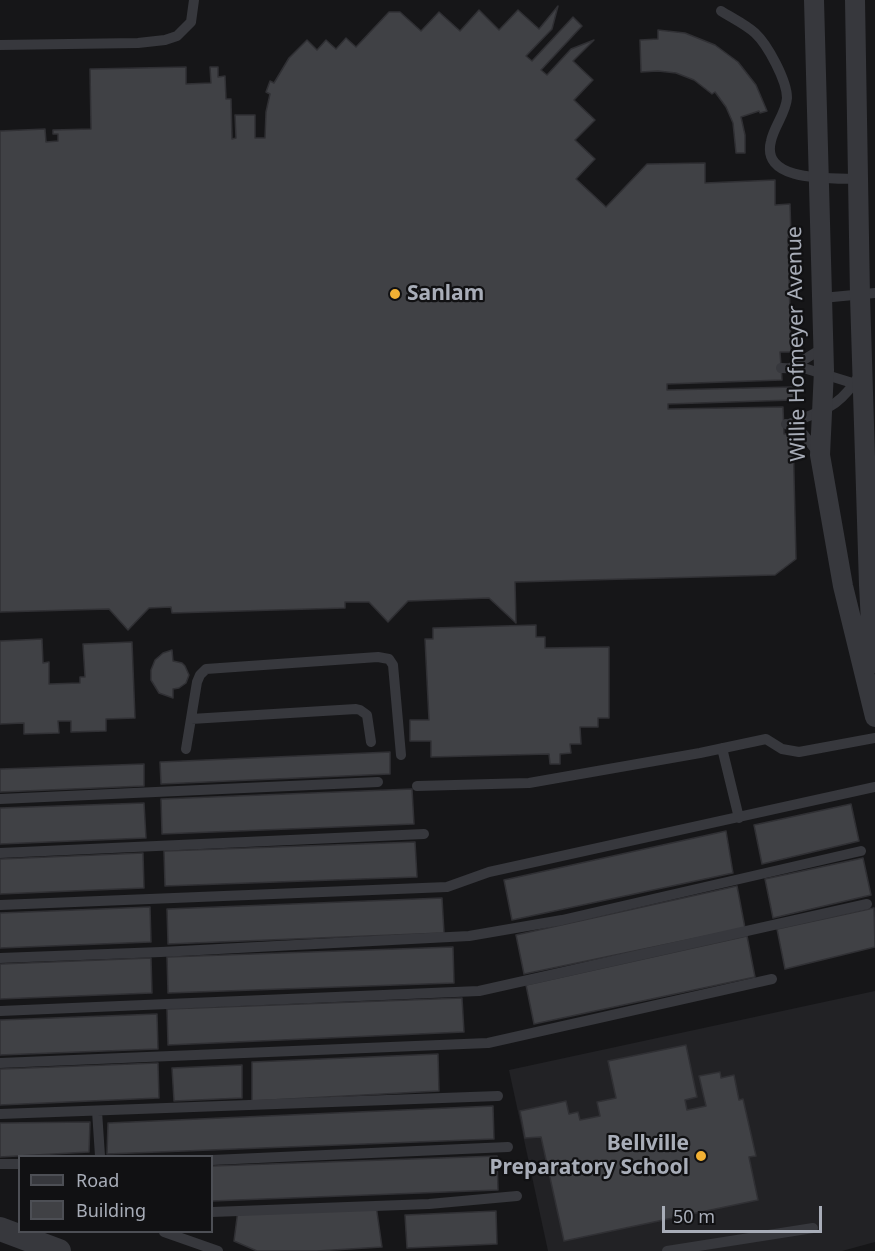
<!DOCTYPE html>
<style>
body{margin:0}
#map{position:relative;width:875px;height:1251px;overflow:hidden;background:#161618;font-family:"Noto Sans",sans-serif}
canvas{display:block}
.legend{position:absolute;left:18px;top:1155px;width:195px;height:78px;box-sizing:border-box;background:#111113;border:2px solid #4d4f55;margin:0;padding:8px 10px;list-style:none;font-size:18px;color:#a8adb8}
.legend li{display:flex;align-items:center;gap:12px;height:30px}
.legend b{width:30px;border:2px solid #4d4f55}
.scale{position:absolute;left:662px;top:1206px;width:160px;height:27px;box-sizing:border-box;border:3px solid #a8adb8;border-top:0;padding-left:8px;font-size:18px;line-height:21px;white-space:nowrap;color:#a8adb8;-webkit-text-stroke:4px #111113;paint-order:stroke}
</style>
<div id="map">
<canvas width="875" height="1251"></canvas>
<ul class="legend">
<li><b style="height:8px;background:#37383d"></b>Road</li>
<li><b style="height:16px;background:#404145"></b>Building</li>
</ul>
<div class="scale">50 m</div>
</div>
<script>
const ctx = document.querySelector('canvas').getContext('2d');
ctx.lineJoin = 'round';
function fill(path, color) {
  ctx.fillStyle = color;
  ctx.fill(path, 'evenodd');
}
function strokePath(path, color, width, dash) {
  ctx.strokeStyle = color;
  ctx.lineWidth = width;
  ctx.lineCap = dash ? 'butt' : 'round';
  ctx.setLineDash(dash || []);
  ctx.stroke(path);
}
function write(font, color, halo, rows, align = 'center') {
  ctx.font = font + ' "Noto Sans",sans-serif';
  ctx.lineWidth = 4.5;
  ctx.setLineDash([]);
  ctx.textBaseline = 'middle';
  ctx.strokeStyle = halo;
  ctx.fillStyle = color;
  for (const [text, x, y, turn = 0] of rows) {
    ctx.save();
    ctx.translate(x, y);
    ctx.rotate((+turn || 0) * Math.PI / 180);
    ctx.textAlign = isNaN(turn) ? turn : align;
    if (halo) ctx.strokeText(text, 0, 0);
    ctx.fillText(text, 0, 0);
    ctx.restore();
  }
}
fill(new Path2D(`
 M 875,991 L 875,1242 L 842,1251 L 548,1251 L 509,1070 Z`), '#222225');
const building = new Path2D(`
 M 558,6 L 552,29 L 526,56 L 532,61 L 573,17 L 582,26 L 541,70 L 547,75 L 571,49 L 594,40 L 573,61 L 593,80 L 574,100 L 595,120 L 575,140 L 595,159 L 576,179 L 606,207 L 647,164 L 705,163 L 705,183 L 775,180 L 775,205 L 790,204 L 791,237 L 788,237 L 791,352 L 780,352 L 782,380 L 667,384 L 667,390 L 793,387 L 793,400 L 668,404 L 668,409 L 783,407 L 784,434 L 793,434 L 796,559 L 775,575 L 515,582 L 516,623 L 489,598 L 408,601 L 388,622 L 369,602 L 345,602 L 345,608 L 172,613 L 171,607 L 149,608 L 128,630 L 109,609 L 0,612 L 0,131 L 45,129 L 46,142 L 58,141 L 58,134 L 53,134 L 53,130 L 91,129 L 90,69 L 186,67 L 186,84 L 211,83 L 210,67 L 218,67 L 218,77 L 225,76 L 226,99 L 231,99 L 232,139 L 236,138 L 235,115 L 255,115 L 255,138 L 265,138 L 266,112 L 270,94 L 266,92 L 270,81 L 274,83 L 289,58 L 307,40 L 317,50 L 326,40 L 336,49 L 346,38 L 356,47 L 389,12 L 400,12 L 421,31 L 439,12 L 460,31 L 479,10 L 499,30 L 518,10 L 539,29 Z
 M 658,30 L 685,33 L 715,45 L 738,62 L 756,85 L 767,111 L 760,113 L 759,111 L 741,117 L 745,135 L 745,153 L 736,153 L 733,123 L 726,107 L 715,92 L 712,94 L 694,80 L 676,73 L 658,71 L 641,72 L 640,40 L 658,39 Z
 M 536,625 L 536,637 L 545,637 L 545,648 L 609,647 L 609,718 L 598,718 L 598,727 L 580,727 L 581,744 L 570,744 L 571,753 L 560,754 L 560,764 L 550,764 L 549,754 L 431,757 L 431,741 L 410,741 L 410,720 L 429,720 L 425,639 L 433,639 L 433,628 Z
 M 42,639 L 43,663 L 49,662 L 49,684 L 80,683 L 80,677 L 85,677 L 83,644 L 132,642 L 135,718 L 106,719 L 106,731 L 71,732 L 71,721 L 58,721 L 59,733 L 24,734 L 24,723 L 0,724 L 0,641 Z
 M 172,650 L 173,661 L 182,663 L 185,666 L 189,675 L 186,683 L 179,688 L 173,689 L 173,698 L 159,693 L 151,680 L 151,670 L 155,660 L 163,653 Z
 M 390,752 L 390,774 L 161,784 L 160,762 Z
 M 144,764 L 144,786 L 0,792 L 0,769 Z
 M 412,789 L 414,824 L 162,834 L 161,799 Z
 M 144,803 L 146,838 L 0,844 L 0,808 Z
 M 851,804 L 859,841 L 762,864 L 754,825 Z
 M 726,831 L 733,873 L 512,920 L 504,880 Z
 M 415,842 L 417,877 L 165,886 L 164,851 Z
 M 143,853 L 144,888 L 0,894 L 0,859 Z
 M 863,858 L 871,895 L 773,918 L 765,879 Z
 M 737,886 L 745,928 L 524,974 L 516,935 Z
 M 442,898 L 444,933 L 168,944 L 167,909 Z
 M 150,907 L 151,942 L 0,948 L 0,913 Z
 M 874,908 L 875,947 L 785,969 L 777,929 Z
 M 747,936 L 755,977 L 534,1024 L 526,985 Z
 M 453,947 L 454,983 L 168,993 L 167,957 Z
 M 151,958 L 152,993 L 0,999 L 0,964 Z
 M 462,998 L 464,1032 L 168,1045 L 167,1009 Z
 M 157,1014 L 158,1049 L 0,1055 L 0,1020 Z
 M 686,1045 L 697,1097 L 685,1100 L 687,1110 L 706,1106 L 699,1076 L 720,1072 L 721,1078 L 734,1075 L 739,1100 L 743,1099 L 756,1156 L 749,1157 L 758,1200 L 564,1241 L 541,1137 L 525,1138 L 520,1111 L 566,1101 L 569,1114 L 578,1112 L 580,1120 L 600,1116 L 597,1102 L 616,1098 L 608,1061 Z
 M 438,1054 L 439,1091 L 252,1101 L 252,1062 Z
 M 158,1063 L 159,1098 L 0,1105 L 0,1069 Z
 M 242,1065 L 242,1098 L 174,1101 L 172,1068 Z
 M 493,1106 L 494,1139 L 107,1154 L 108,1123 Z
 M 90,1122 L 89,1152 L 0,1157 L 0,1123 Z
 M 497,1156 L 498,1190 L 212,1201 L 212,1166 Z
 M 376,1205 L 382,1247 L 317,1251 L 257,1251 L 234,1241 L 238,1210 Z
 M 496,1211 L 497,1244 L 407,1248 L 405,1215 Z`);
fill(building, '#404145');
strokePath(building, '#303034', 1.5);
strokePath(new Path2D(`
 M 721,11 C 732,18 745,24 755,33 C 768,45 787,81 787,98 C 786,113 774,126 771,141 C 760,183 833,178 858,179
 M 0,45 L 138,43 L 165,40 L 177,36 L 191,22 L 194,0
 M 822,298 L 875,293
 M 792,367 L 823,348
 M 781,368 L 807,369 L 859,385
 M 786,424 L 801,431 L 818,453
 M 789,424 C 824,409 839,409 860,374
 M 191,719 L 356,709 L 360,710 L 367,715 L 371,742
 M 722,748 L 739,818
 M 186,749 L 197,682 L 200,675 L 206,669 L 378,657 L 389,659 L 393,665 L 401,755
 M 417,786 L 529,783 L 700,753 L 766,739 L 782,749 L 799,752 L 875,738
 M 0,799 L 378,782
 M 0,853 L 424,834
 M 0,905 L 447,887 L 489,872 L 875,787
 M 0,958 L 161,952 L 469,936 L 562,920 L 861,851
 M 0,1011 L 479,991 L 867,904
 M 0,1063 L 488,1043 L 772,979
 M 97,1111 L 100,1156
 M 0,1114 L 498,1096
 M 212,1160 L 508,1147
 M 0,1164 L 20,1164
 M 212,1212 L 429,1204 L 517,1196
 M 164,1232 L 218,1251
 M 667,1251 L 813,1228`), '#37383d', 10);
strokePath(new Path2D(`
 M 814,0 L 824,370 L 820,455 L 843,586 L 875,717
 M 855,0 L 860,296 L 869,585 L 872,642 L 875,663`), '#37383d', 20);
strokePath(new Path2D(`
 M 0,1229 L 59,1251`), '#37383d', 24);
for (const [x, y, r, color] of [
 [395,294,6,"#f2b134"],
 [701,1156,6,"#f2b134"]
]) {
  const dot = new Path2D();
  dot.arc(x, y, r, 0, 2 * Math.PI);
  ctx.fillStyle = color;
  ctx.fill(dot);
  strokePath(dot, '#111113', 2);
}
write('bold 21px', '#a8adb8', '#111113', [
 ["Sanlam",407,294],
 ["Bellville",689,1144,"right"],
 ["Preparatory School",689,1168,"right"]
], 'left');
write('21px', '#a8adb8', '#111113', [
 ["Willie Hofmeyer Avenue",797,344,-91]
]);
</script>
